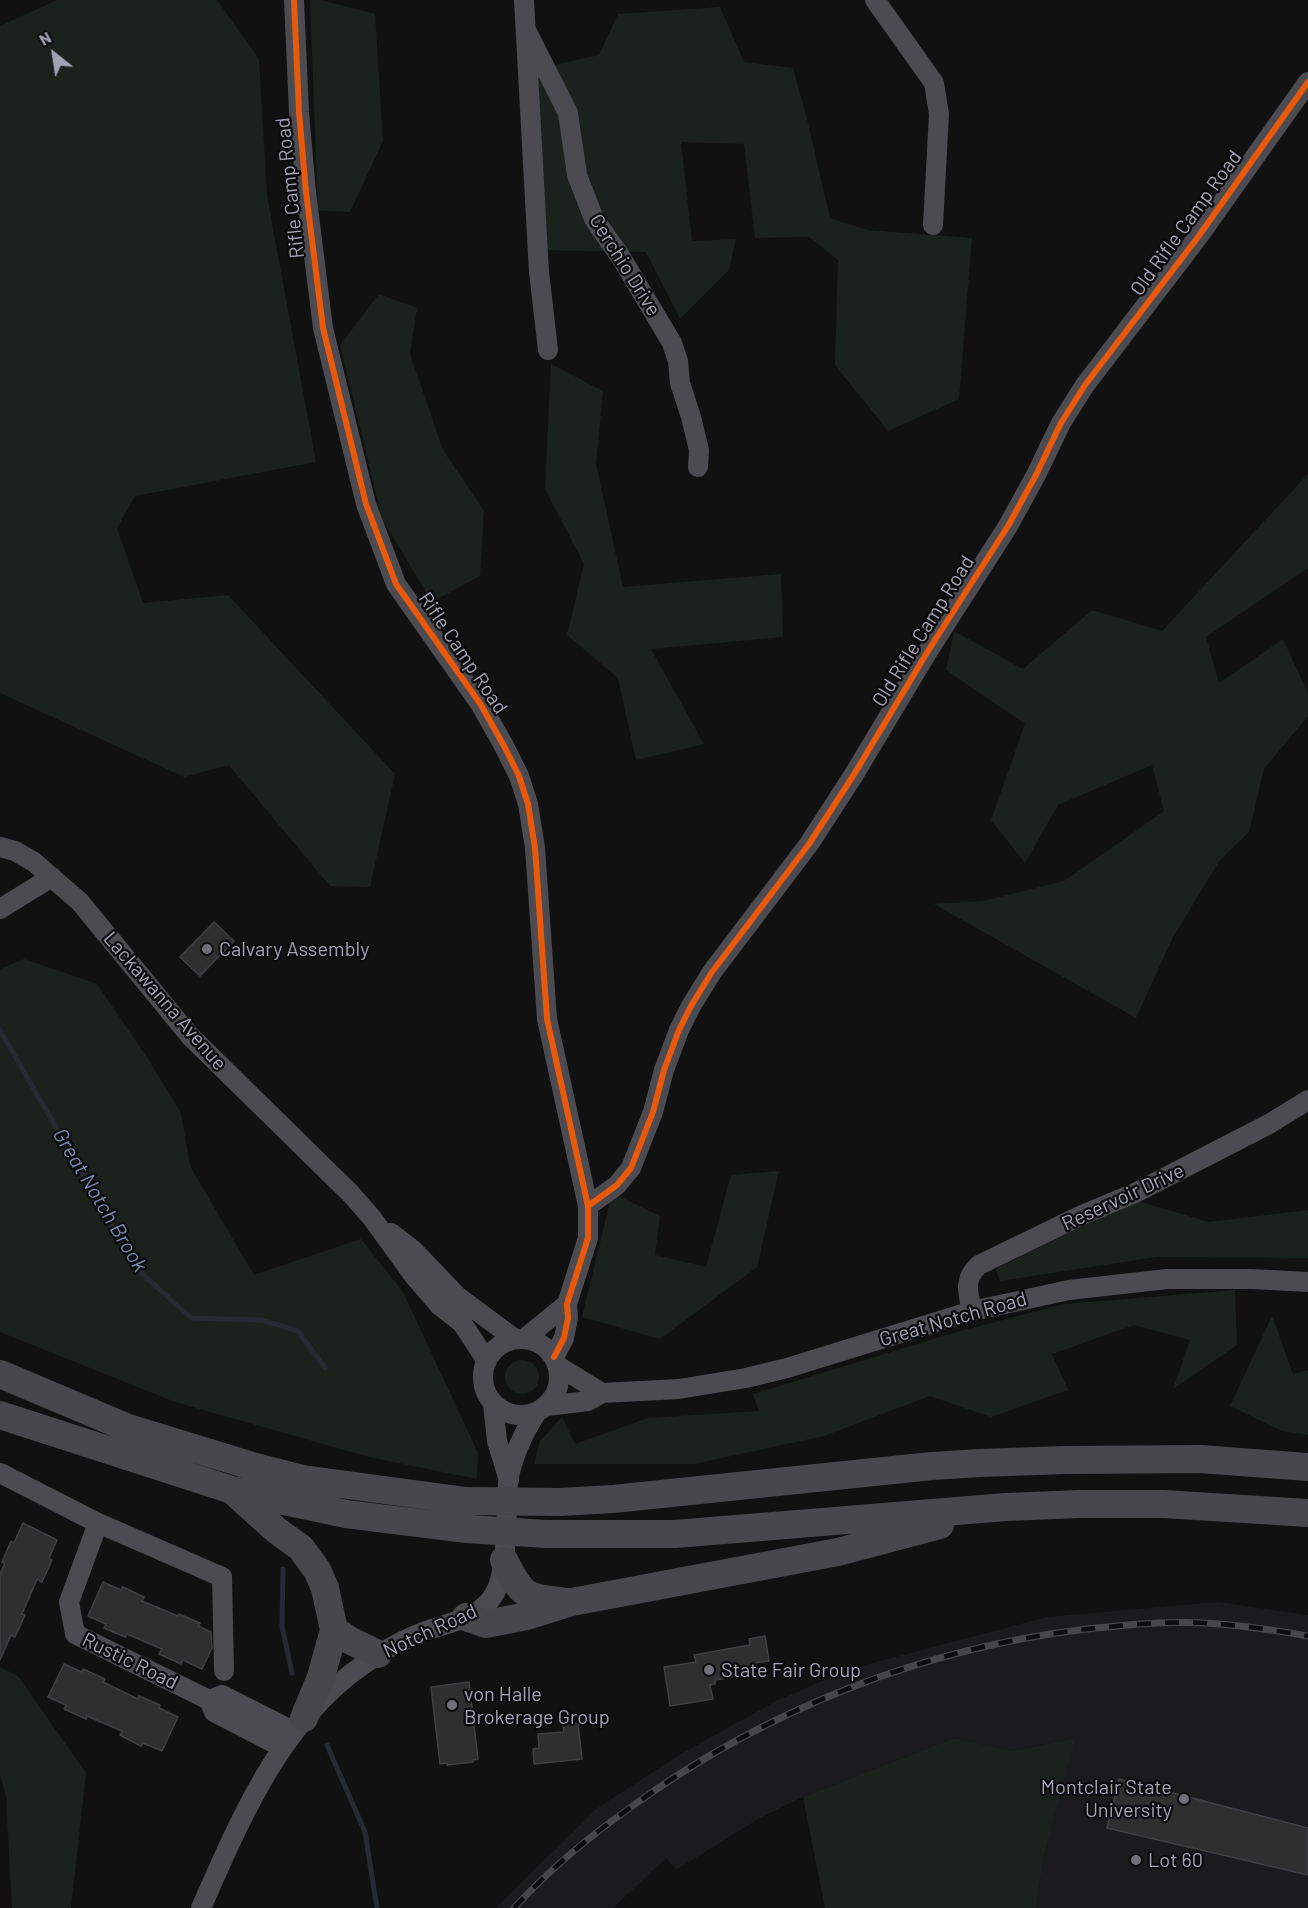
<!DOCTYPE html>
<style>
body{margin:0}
#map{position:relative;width:1308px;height:1908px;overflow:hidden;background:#111;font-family:Barlow,sans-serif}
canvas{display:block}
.north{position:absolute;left:24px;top:24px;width:60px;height:60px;-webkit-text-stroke:4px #0c0b0d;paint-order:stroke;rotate:330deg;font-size:16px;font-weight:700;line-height:24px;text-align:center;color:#a1a3b3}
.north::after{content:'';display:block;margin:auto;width:21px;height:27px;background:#a1a3b3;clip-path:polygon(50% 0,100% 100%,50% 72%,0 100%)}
</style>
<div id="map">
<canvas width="1308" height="1908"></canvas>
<div class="north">N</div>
</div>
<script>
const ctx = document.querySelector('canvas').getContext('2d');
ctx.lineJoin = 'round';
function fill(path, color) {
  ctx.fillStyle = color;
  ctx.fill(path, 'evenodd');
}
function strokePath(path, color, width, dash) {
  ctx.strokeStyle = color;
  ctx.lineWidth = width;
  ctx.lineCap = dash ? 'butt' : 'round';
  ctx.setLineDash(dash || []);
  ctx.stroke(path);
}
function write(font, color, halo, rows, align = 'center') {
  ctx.font = font + ' Barlow,sans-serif';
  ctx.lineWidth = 4.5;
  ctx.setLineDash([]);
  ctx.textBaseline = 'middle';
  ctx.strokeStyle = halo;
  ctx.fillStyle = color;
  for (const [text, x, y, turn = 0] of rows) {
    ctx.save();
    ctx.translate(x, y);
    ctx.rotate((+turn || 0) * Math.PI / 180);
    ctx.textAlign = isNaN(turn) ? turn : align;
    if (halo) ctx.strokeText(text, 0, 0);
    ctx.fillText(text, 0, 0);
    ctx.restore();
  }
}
fill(new Path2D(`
 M 1218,1602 L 1308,1615 L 1308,1908 L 1036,1908 L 1043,1860 L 1074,1738 L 1012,1751 L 954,1738 L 803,1797 L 760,1818 L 676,1870 L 666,1858 L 613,1908 L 496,1908 L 596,1809 L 679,1755 L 776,1701 L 850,1669 L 1047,1617 Z`), '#1b1b1d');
fill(new Path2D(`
 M 57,0 L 217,0 L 259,59 L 267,196 L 316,462 L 135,496 L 117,528 L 143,603 L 228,595 L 395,774 L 370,887 L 330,886 L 229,765 L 184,777 L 0,693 L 0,26 Z
 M 310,0 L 321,0 L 375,14 L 383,141 L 350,212 L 318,210 Z
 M 720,7 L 744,62 L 793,68 L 807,119 L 830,218 L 867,230 L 972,238 L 959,399 L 888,431 L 835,365 L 838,260 L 809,237 L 755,238 L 744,144 L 681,142 L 692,241 L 736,239 L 729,270 L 680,319 L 646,252 L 543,250 L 537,69 L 599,55 L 618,14 Z
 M 379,294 L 417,308 L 410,354 L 443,450 L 484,511 L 480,576 L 432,602 L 382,519 L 340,345 Z
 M 551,364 L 603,391 L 596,464 L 623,587 L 781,574 L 783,637 L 651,649 L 704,744 L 636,760 L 618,678 L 567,635 L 584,564 L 545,489 Z
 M 1308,474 L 1308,568 L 1206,637 L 1219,683 L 1283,639 L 1308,693 L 1308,716 L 1264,769 L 1249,832 L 1220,860 L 1173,937 L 1136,1018 L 934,904 L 983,901 L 1064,881 L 1164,811 L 1152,765 L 1058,805 L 1025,863 L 991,820 L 1025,724 L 946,670 L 954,631 L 1023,669 L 1092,610 L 1162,631 Z
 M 24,959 L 97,984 L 148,1059 L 181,1113 L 190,1166 L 254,1275 L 361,1239 L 403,1292 L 478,1453 L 477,1479 L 369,1457 L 175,1402 L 0,1332 L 0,969 Z
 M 779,1171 L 757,1267 L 660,1339 L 582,1317 L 612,1193 L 660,1216 L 655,1255 L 706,1267 L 731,1175 Z
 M 1134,1200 L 1209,1222 L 1308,1210 L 1308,1258 L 1156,1257 L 1000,1281 L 996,1269 Z
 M 1235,1290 L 1237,1345 L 1173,1389 L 1190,1340 L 1134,1325 L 1052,1354 L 1068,1390 L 991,1417 L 930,1396 L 824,1436 L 694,1464 L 534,1464 L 540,1441 L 562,1417 L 575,1444 L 648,1418 L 759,1411 L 753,1394 L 960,1331 L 1065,1304 Z
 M 1272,1316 L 1293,1374 L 1308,1370 L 1308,1435 L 1282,1431 L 1230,1406 Z
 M505 1377a17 17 0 1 1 34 0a17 17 0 1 1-34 0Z
 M 0,1667 L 18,1676 L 86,1773 L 71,1908 L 12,1908 L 6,1797 L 0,1774 Z
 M 954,1738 L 1012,1751 L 1075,1738 L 1043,1860 L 1036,1908 L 825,1908 L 803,1797 Z`), '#1b221d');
strokePath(new Path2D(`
 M 0,1030 L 138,1270 L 191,1318 L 262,1320 L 298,1331 L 325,1368
 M 283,1569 L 282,1626 L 292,1673
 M 327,1745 L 365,1832 L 377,1908`), '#252a33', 5);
const building = new Path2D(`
 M 214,922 L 234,941 L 200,976 L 180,957 Z
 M 23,1523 L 57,1540 L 49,1558 L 52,1560 L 42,1582 L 37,1579 L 22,1614 L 25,1615 L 15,1637 L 11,1635 L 0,1660 L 0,1574 L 5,1563 L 2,1562 L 11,1541 L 14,1543 Z
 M 103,1582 L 121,1590 L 123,1587 L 144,1597 L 142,1601 L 178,1616 L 179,1614 L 200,1623 L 198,1626 L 211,1632 L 212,1648 L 202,1669 L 183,1660 L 181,1664 L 159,1654 L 162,1649 L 127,1634 L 125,1637 L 104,1628 L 106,1624 L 88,1616 Z
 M 765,1636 L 769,1661 L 753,1663 L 755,1673 L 715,1680 L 715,1684 L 710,1685 L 713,1699 L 670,1706 L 664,1667 L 696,1662 L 694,1655 L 750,1645 L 749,1639 Z
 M 64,1664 L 82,1672 L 83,1669 L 105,1679 L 103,1682 L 138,1699 L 139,1696 L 160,1705 L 159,1708 L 178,1717 L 162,1751 L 143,1743 L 141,1746 L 120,1735 L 122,1731 L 87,1716 L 86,1719 L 64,1709 L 66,1705 L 48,1697 Z
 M 469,1682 L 478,1759 L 473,1760 L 473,1762 L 447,1765 L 447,1763 L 440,1764 L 431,1687 Z
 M 578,1723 L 582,1759 L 534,1764 L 533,1749 L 539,1748 L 538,1734 L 564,1732 L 563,1725 Z
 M 1119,1779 L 1308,1828 L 1308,1875 L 1107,1828 Z`);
fill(building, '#2f2f30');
strokePath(building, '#404045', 1.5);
strokePath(new Path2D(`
 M 294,0 L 299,112 L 306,192 L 323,328 L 366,504 L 396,584 L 481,705 L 504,746 L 519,776 L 528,804 L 535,848 L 547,1019 L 588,1206 L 588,1238 L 567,1304 L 568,1318 L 564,1338 L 554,1357
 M 524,0 L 539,272 L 548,350
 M 875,0 L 934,83 L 939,114 L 933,225
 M 527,32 L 568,113 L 577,175 L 594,219 L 622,259 L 672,343 L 678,361 L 680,383 L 691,417 L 699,450 L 698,467
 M 0,847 L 15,851 L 34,862 L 80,902 L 190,1036 L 351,1194 L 372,1218 L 414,1276 L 439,1305 L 462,1323 L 487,1361
 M 0,909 L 52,877
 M 588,1206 L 617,1185 L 631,1168 L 653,1112 L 664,1070 L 679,1030 L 691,1006 L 712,972 L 809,844 L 853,776 L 928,651 L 1008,526 L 1036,475 L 1061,423 L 1085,385 L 1198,237 L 1308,82
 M 391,1233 L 413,1250 L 457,1296 L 515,1339
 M 972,1311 C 968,1293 963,1279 979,1265 L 1082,1215 L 1135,1193 L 1269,1124 L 1308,1100
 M483 1377a38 38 0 1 1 76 0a38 38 0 1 1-76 0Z
 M 524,1339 L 567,1304
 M 558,1366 L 602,1393
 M 493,1404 L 497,1441 L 509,1480
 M 547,1406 L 588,1401 L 602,1393 L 679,1389 L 746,1378 L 787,1368 L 972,1311 L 1069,1290 L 1167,1279 L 1252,1279 L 1308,1282
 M 0,1473 L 98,1523 L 222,1577 L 224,1671
 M 98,1523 L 69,1602 L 75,1634 L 209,1700 L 214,1712 L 282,1747
 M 209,1700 L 222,1695 L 293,1731
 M 201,1908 C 243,1813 285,1711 378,1655 C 392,1646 407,1638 423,1632 C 446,1623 475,1620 491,1599 C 510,1575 505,1514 508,1483 C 511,1460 524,1431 537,1412`), '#4b4b51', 20);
strokePath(new Path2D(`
 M 0,1374 L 128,1428 L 252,1466 L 303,1479 L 466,1501 L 560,1502 L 613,1499 L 932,1466 L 980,1463 L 1065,1460 L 1200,1459 L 1308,1467
 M 0,1415 L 232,1490 L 346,1514 L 467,1529 L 546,1534 L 675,1534 L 1006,1507 L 1079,1504 L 1164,1504 L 1308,1513
 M 233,1491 L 276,1530 L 301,1548 L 317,1570 L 325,1588 L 334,1630 L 321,1677 L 304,1718
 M 504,1560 C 523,1598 525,1597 566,1602
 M 466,1617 L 486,1624 L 527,1616 L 572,1602 L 838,1552 L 940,1525
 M 334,1630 L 349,1640 L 378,1654`), '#48484c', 28);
const rail = new Path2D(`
 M 514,1908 C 550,1869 591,1835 634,1805 C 767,1709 924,1648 1087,1629 C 1125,1625 1165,1621 1204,1623 C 1239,1625 1274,1630 1308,1636`);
strokePath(rail, '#46464b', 7);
strokePath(rail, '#0c0b0d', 4.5, [14]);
strokePath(new Path2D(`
 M 294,0 L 299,112 L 306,192 L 323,328 L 366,504 L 396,584 L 481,705 L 504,746 L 519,776 L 528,804 L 535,848 L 547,1019 L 588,1206 L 588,1238 L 567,1304 L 568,1318 L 564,1338 L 554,1357
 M 588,1206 L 617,1185 L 631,1168 L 653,1112 L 664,1070 L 679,1030 L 691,1006 L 712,972 L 809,844 L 853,776 L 928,651 L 1008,526 L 1036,475 L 1061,423 L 1085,385 L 1198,237 L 1308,82`), '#e8590c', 6);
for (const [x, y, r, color] of [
 [207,949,6,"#6f707a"],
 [709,1670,6,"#6f707a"],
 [452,1705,6,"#6f707a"],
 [1184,1799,6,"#6f707a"],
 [1136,1860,6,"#6f707a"]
]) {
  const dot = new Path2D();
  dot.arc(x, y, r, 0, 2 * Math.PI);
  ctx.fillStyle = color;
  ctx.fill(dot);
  strokePath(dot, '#0c0b0d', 2);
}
write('20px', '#a1a3b3', '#0c0b0d', [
 ["Rifle Camp Road",290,188,-96],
 ["Old Rifle Camp Road",1186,223,-54],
 ["Cerchio Drive",625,265,58],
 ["Old Rifle Camp Road",923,631,-58],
 ["Rifle Camp Road",463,653,56],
 ["Lackawanna Avenue",165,1001,49],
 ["Reservoir Drive",1123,1197,-25],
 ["Great Notch Road",953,1319,-16],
 ["Notch Road",430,1631,-25],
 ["Rustic Road",130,1661,26]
]);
write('20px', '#a1a3b3', '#0c0b0d', [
 ["Calvary Assembly",219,949],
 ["State Fair Group",721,1670],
 ["von Halle",464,1694],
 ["Brokerage Group",464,1717],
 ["Montclair State",1172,1787,"right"],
 ["University",1172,1810,"right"],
 ["Lot 60",1148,1860]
], 'left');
write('italic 21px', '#768ab0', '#0c0b0d', [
 ["Great Notch Brook",100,1200,59]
]);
</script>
